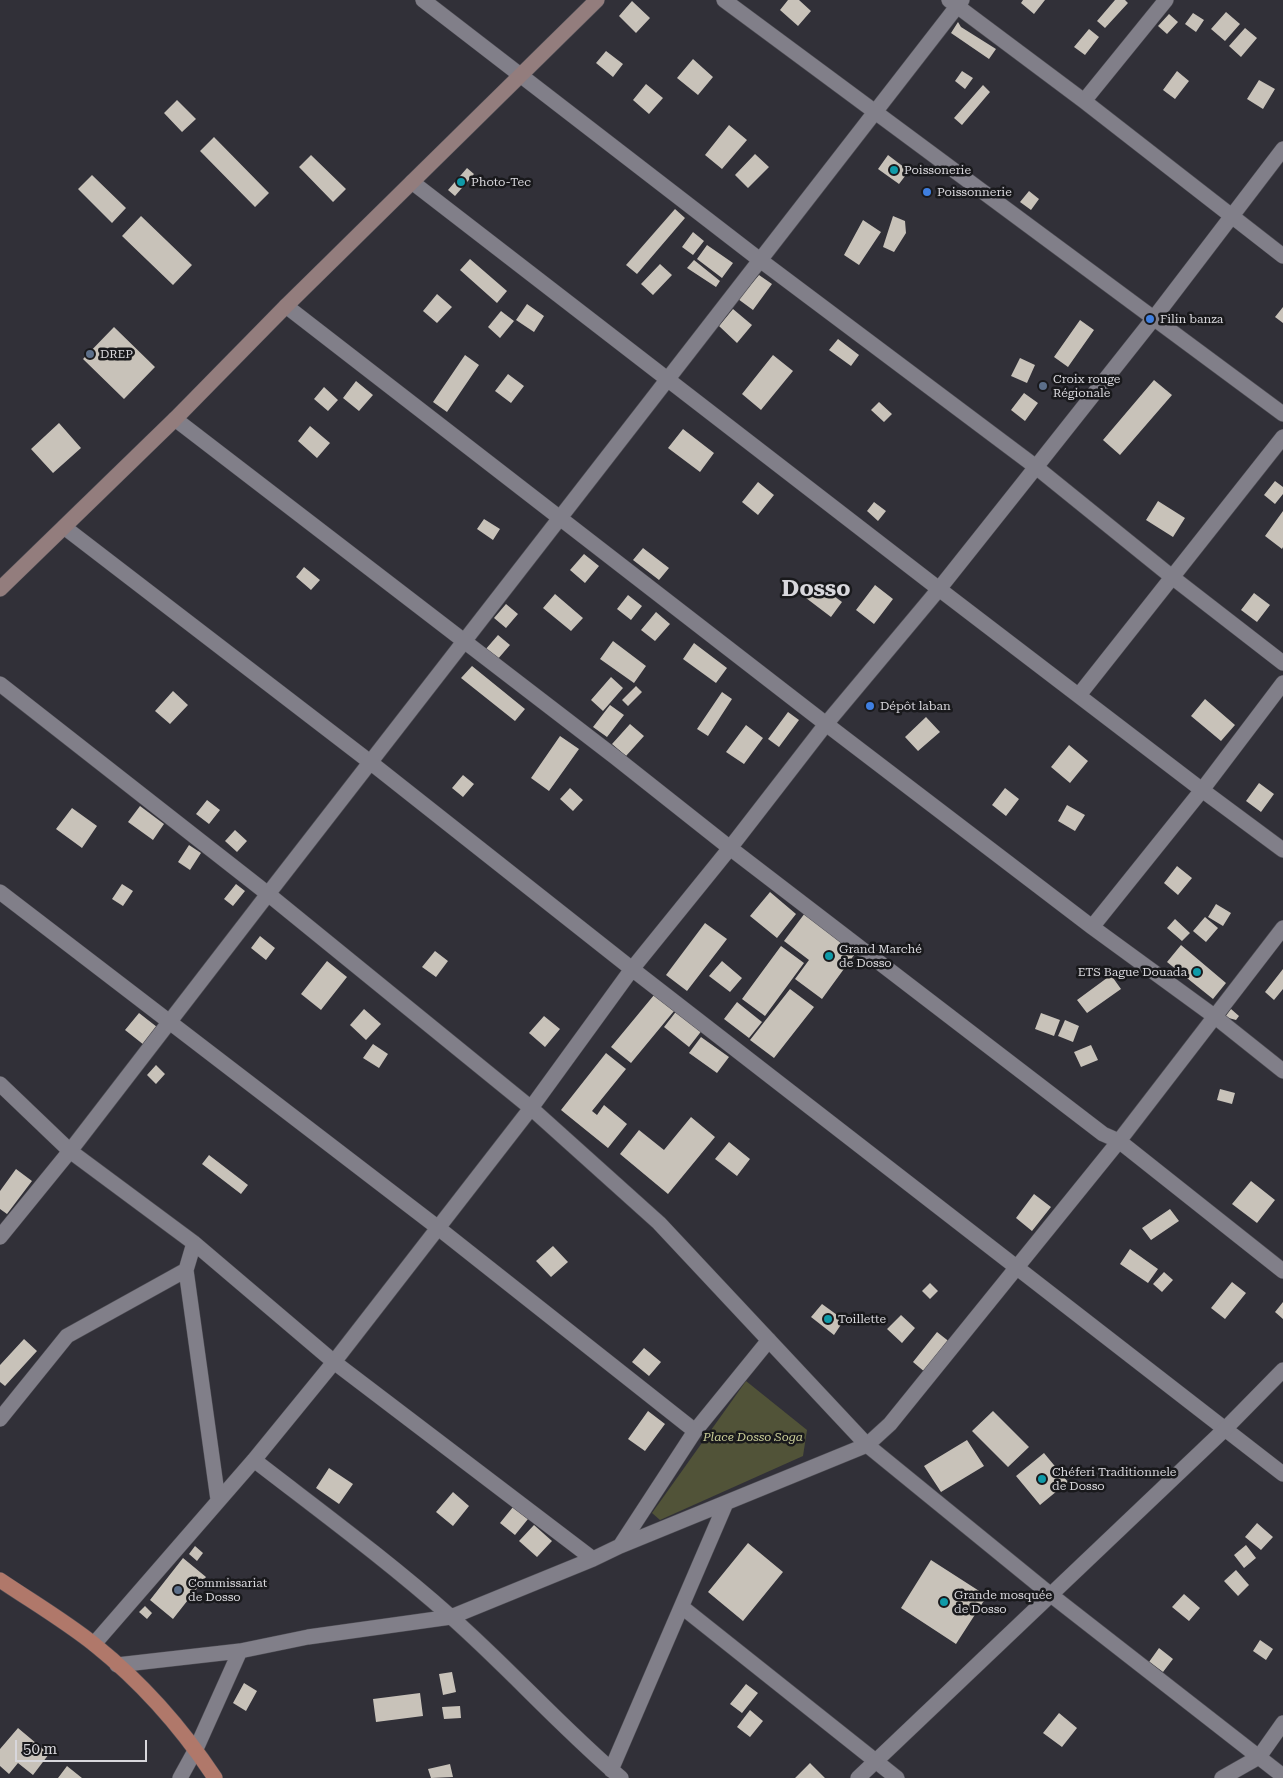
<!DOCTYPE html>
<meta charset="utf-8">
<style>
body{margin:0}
#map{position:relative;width:1283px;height:1778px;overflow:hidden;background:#313038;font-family:"Roboto Serif",serif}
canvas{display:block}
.scale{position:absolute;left:15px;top:1740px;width:132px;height:22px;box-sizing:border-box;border:2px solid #d8d7dc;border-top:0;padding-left:6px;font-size:15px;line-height:18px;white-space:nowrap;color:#d8d7dc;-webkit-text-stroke:4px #19191c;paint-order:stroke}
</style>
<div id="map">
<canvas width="1283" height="1778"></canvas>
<div class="scale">50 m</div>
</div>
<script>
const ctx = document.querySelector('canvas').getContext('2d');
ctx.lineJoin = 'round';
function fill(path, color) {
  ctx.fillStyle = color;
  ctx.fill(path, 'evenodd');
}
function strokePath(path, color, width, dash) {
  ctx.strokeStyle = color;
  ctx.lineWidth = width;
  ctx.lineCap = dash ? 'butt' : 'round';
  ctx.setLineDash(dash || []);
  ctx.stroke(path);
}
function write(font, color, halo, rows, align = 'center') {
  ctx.font = font + ' "Roboto Serif",serif';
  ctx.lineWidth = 5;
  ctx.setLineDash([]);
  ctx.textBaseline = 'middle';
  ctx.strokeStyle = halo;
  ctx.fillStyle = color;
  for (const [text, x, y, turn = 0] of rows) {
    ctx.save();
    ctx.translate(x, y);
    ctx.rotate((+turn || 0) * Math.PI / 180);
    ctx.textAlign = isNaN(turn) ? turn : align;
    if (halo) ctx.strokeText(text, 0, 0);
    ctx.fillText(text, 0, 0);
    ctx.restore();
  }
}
fill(new Path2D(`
 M 746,1381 L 807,1430 L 803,1456 L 660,1520 L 652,1513 Z`), '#515338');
fill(new Path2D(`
 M 788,0 L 799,0 L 811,11 L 798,26 L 780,10 Z
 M 1023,0 L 1045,0 L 1034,14 L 1021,3 Z
 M 1115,0 L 1125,0 L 1128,3 L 1105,28 L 1097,21 Z
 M 632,1 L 650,18 L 636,33 L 619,16 Z
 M 1226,12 L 1240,24 L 1225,41 L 1211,29 Z
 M 1193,13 L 1204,20 L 1196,32 L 1185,24 Z
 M 1169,14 L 1178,22 L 1167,34 L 1158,26 Z
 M 958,22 L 961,27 L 996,49 L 989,59 L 951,33 Z
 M 1245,28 L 1257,38 L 1241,57 L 1229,46 Z
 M 1089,29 L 1099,37 L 1085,55 L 1074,47 Z
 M 606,51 L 623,64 L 613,77 L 596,63 Z
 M 693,59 L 713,77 L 698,95 L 677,78 Z
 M 962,71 L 973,78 L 965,89 L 955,81 Z
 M 1177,71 L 1189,81 L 1175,99 L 1163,90 Z
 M 1259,80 L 1275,89 L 1263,109 L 1247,99 Z
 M 646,84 L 663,98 L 649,114 L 633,100 Z
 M 983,85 L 990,92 L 962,125 L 954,118 Z
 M 177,100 L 196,119 L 182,132 L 164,113 Z
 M 729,125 L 747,140 L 722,169 L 705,155 Z
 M 214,137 L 269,193 L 255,207 L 200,151 Z
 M 755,154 L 769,167 L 748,188 L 735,175 Z
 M 311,155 L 346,189 L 333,202 L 299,167 Z
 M 888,155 L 909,171 L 899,184 L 878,169 Z
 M 467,168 L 474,174 L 455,196 L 448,190 Z
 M 92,175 L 126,208 L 112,223 L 78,189 Z
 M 1029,191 L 1039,199 L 1031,210 L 1020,202 Z
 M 675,209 L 685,218 L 637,274 L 626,265 Z
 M 141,216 L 192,265 L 173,285 L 122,236 Z
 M 893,216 L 905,221 L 906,233 L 894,252 L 883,247 Z
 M 863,220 L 881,232 L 859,265 L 844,255 Z
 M 693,232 L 704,241 L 693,255 L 682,247 Z
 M 707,245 L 733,263 L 722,278 L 697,259 Z
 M 470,259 L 507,291 L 497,303 L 460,270 Z
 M 694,260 L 720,281 L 716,287 L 687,268 Z
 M 660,264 L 672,275 L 653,295 L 641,284 Z
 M 759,275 L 772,284 L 753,310 L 738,299 Z
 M 437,294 L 452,307 L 437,323 L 423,311 Z
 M 527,304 L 544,316 L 534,332 L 516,320 Z
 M 1283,307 L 1283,323 L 1275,317 Z
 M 733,309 L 752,325 L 737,343 L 719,326 Z
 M 501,311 L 514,321 L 500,338 L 488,327 Z
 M 1080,320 L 1094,330 L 1068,367 L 1054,357 Z
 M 114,327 L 155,367 L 124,399 L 83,359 Z
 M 838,339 L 859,355 L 851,366 L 829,350 Z
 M 465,355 L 479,365 L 447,412 L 433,402 Z
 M 773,355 L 793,371 L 761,410 L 742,394 Z
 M 1020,358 L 1035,365 L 1027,383 L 1011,376 Z
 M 508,374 L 524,386 L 511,403 L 495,391 Z
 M 1154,380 L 1172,395 L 1120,455 L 1103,440 Z
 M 356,381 L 373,395 L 359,411 L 343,398 Z
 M 324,387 L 338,400 L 328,411 L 314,399 Z
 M 1024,393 L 1038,403 L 1025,421 L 1011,410 Z
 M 879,402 L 892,414 L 884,422 L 871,410 Z
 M 59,423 L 81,448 L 53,473 L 31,449 Z
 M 310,426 L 330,443 L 317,458 L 298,441 Z
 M 683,429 L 714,453 L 700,472 L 668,448 Z
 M 1275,481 L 1283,487 L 1283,494 L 1275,504 L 1264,495 Z
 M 758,482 L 774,495 L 758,515 L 742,502 Z
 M 1158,501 L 1185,518 L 1173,537 L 1146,520 Z
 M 874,502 L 886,511 L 878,521 L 867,511 Z
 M 1283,511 L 1283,547 L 1282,549 L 1265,536 Z
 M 484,519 L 500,529 L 493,540 L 477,529 Z
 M 643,548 L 669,568 L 659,580 L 633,560 Z
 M 584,554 L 599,566 L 585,583 L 570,570 Z
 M 304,567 L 320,580 L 311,590 L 296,577 Z
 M 818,584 L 842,602 L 831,617 L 806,598 Z
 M 875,585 L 893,599 L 874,624 L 856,610 Z
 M 1254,593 L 1270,605 L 1257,622 L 1241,610 Z
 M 555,594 L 583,618 L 571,631 L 543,608 Z
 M 628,595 L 642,606 L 631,620 L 617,609 Z
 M 506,604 L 518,614 L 506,628 L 494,618 Z
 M 656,612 L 670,624 L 655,641 L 641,630 Z
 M 498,635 L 510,645 L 497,660 L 485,650 Z
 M 613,641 L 646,666 L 634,683 L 600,659 Z
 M 694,643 L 727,668 L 716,683 L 683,659 Z
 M 472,666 L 525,709 L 515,721 L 461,678 Z
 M 611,677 L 623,688 L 603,711 L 591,700 Z
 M 636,686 L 642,692 L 628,706 L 622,700 Z
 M 173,691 L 188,705 L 170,724 L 155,711 Z
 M 722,692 L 732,699 L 708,736 L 697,729 Z
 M 1205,699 L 1235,725 L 1221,741 L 1191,716 Z
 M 610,705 L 624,715 L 607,737 L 593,727 Z
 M 788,712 L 799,720 L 779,747 L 768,739 Z
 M 926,717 L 940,732 L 918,751 L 905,737 Z
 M 630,724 L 644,736 L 626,756 L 612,744 Z
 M 746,725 L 763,738 L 744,764 L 726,752 Z
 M 560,736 L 579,749 L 549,791 L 531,778 Z
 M 1069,745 L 1088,761 L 1070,783 L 1051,767 Z
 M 463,775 L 474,784 L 463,797 L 452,788 Z
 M 1259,783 L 1274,794 L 1261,812 L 1246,801 Z
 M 570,788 L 583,800 L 573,811 L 560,799 Z
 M 1005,788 L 1019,799 L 1006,816 L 992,805 Z
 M 207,800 L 220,810 L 209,824 L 196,814 Z
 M 1067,805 L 1085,815 L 1075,831 L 1058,821 Z
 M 140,806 L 164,824 L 153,840 L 128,822 Z
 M 72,808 L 97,826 L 82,848 L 56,829 Z
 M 235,830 L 247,841 L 237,852 L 225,841 Z
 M 189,845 L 201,853 L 190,870 L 178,862 Z
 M 1177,866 L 1192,878 L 1178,895 L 1164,883 Z
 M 122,884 L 133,891 L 123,906 L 112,899 Z
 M 236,884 L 245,891 L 233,906 L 224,899 Z
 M 770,892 L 796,914 L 777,938 L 750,916 Z
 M 1216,904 L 1231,913 L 1223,926 L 1208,917 Z
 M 805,913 L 857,951 L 822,999 L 795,979 L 809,960 L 784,941 Z
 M 1205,917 L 1218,928 L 1206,942 L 1193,931 Z
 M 1175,919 L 1190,933 L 1182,941 L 1167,928 Z
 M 705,923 L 727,939 L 687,991 L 666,975 Z
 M 260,936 L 275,948 L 266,960 L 251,948 Z
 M 1181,945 L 1226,983 L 1213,999 L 1167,962 Z
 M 781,946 L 804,963 L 765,1016 L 742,999 Z
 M 435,951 L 448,961 L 436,977 L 422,967 Z
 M 327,961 L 347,977 L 321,1010 L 301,994 Z
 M 722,961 L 742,978 L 730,992 L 709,976 Z
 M 1283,969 L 1283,989 L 1274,1000 L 1265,992 Z
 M 1111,975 L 1121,989 L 1087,1013 L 1077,1000 Z
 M 659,989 L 679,1005 L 631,1063 L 611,1047 Z
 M 790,989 L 814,1007 L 774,1058 L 750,1040 Z
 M 737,1002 L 762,1022 L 749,1038 L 724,1019 Z
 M 364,1009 L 381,1024 L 366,1040 L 350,1025 Z
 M 678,1009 L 703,1029 L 689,1047 L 664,1027 Z
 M 1231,1009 L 1239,1016 L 1236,1020 L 1225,1017 Z
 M 139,1013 L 157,1027 L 144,1045 L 125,1030 Z
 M 1041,1013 L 1060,1020 L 1054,1036 L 1035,1029 Z
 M 544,1016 L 560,1029 L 545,1047 L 529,1033 Z
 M 1065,1020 L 1079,1026 L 1073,1042 L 1058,1036 Z
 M 701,1037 L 729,1057 L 717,1073 L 689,1053 Z
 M 373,1044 L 388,1054 L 379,1068 L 363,1058 Z
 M 1091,1045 L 1098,1060 L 1081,1067 L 1074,1052 Z
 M 606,1053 L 626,1069 L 592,1111 L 597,1115 L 604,1105 L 627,1124 L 608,1148 L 561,1110 Z
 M 156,1065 L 165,1074 L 156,1084 L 147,1075 Z
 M 1220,1089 L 1235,1093 L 1232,1104 L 1217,1100 Z
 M 691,1117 L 715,1137 L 668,1194 L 620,1154 L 639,1130 L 664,1150 Z
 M 729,1142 L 750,1159 L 737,1176 L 715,1159 Z
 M 209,1155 L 248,1185 L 241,1194 L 202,1164 Z
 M 16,1169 L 32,1181 L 7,1214 L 0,1209 L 0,1191 Z
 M 1251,1181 L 1275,1200 L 1257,1223 L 1232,1204 Z
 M 1034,1194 L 1051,1207 L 1032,1231 L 1016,1218 Z
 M 1170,1209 L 1179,1221 L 1151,1240 L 1142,1228 Z
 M 553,1246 L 568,1262 L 551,1277 L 536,1261 Z
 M 1130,1249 L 1158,1269 L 1148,1283 L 1120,1264 Z
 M 1164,1272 L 1173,1280 L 1162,1292 L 1153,1284 Z
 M 1232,1282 L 1246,1293 L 1225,1319 L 1211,1308 Z
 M 930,1283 L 938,1291 L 930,1299 L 922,1291 Z
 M 1283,1302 L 1283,1319 L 1275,1312 Z
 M 822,1304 L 844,1320 L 834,1335 L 811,1317 Z
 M 901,1315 L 915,1328 L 902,1343 L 887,1329 Z
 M 937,1332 L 951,1343 L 926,1373 L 913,1362 Z
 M 24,1339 L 37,1351 L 5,1386 L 0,1382 L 0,1365 Z
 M 644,1348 L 661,1362 L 649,1376 L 632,1362 Z
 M 648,1411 L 665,1424 L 645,1451 L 628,1439 Z
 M 993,1411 L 1029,1447 L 1008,1467 L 972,1431 Z
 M 967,1440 L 984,1466 L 941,1492 L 924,1466 Z
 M 1044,1453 L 1068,1482 L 1040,1505 L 1016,1476 Z
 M 329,1468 L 353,1484 L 339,1504 L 316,1488 Z
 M 453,1492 L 469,1506 L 453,1526 L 436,1512 Z
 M 513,1507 L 528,1519 L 515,1535 L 500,1523 Z
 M 1257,1523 L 1273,1537 L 1261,1550 L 1245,1537 Z
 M 534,1525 L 552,1541 L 537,1557 L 519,1541 Z
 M 748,1543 L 783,1572 L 743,1621 L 708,1592 Z
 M 1246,1545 L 1256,1558 L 1244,1568 L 1234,1555 Z
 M 195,1546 L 203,1553 L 197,1561 L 189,1554 Z
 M 183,1558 L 206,1577 L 173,1619 L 150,1600 Z
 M 931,1560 L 987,1596 L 956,1644 L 901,1608 Z
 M 1236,1570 L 1249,1585 L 1238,1596 L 1224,1581 Z
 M 1184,1594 L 1200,1608 L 1189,1621 L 1172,1607 Z
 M 145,1606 L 152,1613 L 147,1619 L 139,1612 Z
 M 1260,1640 L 1273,1649 L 1266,1660 L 1253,1651 Z
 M 1159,1648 L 1173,1659 L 1163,1672 L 1149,1662 Z
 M 452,1672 L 456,1692 L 443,1695 L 439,1674 Z
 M 244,1683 L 257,1691 L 246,1711 L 233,1703 Z
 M 746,1684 L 758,1693 L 742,1713 L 730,1704 Z
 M 420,1693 L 423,1716 L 376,1722 L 373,1699 Z
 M 460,1706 L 461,1718 L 444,1719 L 442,1707 Z
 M 750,1710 L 763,1721 L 750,1737 L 737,1727 Z
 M 1059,1713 L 1077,1728 L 1062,1747 L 1043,1733 Z
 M 18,1728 L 49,1754 L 33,1775 L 18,1763 L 9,1774 L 0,1766 L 0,1749 Z
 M 810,1763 L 825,1778 L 795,1778 Z
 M 450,1764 L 453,1777 L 431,1778 L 428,1769 Z
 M 67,1766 L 82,1778 L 58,1778 Z`), '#c8c2b9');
const minor = new Path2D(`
 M 423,0 L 760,260 L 1036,467 L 1172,577 L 1283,663
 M 724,0 L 1283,414
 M 949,0 L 1084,101 L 1283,256
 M 1084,101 L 1166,0
 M 412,182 L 939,589 L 1202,790 L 1283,850
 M 286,306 L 826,724 L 1092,927 L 1214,1016 L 1283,1071
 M 175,419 L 615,757 L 730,848 L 1103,1134 L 1119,1141 L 1283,1271
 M 64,527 L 370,762 L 632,969 L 1283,1474
 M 0,684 L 268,894 L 531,1108 L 659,1223 L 867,1445 L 1051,1595 L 1283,1776
 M 1079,695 L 1283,437
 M 0,892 L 437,1227 L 695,1431
 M 1092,927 L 1202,790 L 1283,683
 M 0,1084 L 70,1151 L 194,1243 L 334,1362 L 593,1559
 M 0,1237 L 70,1151 L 268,894 L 962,0
 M 194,1243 L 186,1270 L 218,1500
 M 0,1419 L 67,1336 L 186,1270
 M 254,1460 C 320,1511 388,1561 450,1616 C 509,1668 561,1727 621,1778
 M 620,1546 L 695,1431 L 769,1340
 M 682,1607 L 897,1778
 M 94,1644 L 254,1460 L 334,1362 L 531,1108 L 632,969 L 730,848 L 826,724 L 939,589 L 1036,467 L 1154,318 L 1283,149
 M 117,1665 L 240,1651 L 308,1637 L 451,1617 L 593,1559 L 620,1546 L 867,1445 L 890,1424 L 1119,1141 L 1283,928
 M 611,1770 L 726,1503
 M 180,1778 L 196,1749 L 240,1651
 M 1222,1778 L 1259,1757 L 1283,1723`);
const tertiary = new Path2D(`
 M 858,1778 L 1225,1429 L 1283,1370`);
const secondary = new Path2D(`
 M 0,589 L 175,419 L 286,306 L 597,0`);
const trunk = new Path2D(`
 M 0,1580 C 31,1601 65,1621 95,1645 C 141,1682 182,1728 215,1778`);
strokePath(minor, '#4e4d54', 16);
strokePath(tertiary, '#4e4d54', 16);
strokePath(secondary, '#4e4d54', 16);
strokePath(trunk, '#4e4d54', 16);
strokePath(minor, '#817f89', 15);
strokePath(tertiary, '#817f89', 15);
strokePath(secondary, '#937d7d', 15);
strokePath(trunk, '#b0786a', 15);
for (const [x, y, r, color] of [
 [894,170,5,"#0f9aa8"],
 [461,182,5,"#0f9aa8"],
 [927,192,5,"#3f7fe0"],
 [1150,319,5,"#3f7fe0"],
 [90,354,5,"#5c6f8a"],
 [1043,386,5,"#5c6f8a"],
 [870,706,5,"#3f7fe0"],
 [829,956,5,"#0f9aa8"],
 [1197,972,5,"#0f9aa8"],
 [828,1319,5,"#0f9aa8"],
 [1042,1479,5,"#0f9aa8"],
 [178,1590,5,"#5c6f8a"],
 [944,1602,5,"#0f9aa8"]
]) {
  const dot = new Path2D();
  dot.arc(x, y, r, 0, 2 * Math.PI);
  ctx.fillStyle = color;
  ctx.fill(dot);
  strokePath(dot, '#19191c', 2);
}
write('12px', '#d8d7dc', '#19191c', [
 ["Poissonerie",904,170],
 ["Photo-Tec",471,182],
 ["Poissonnerie",937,192],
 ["Filin banza",1160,319],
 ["DREP",100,354],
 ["Croix rouge",1053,379],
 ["Régionale",1053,393],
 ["Dépôt laban",880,706],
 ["Grand Marché",839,949],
 ["de Dosso",839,963],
 ["ETS Bague Douada",1187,972,"right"],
 ["Toillette",838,1319],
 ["Chéferi Traditionnele",1052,1472],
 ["de Dosso",1052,1486],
 ["Commissariat",188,1583],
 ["de Dosso",188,1597],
 ["Grande mosquée",954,1595],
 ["de Dosso",954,1609]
], 'left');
write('italic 12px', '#cace97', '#19191c', [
 ["Place Dosso Soga",753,1437]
]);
write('bold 22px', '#d8d7dc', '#19191c', [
 ["Dosso",816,590]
]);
</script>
